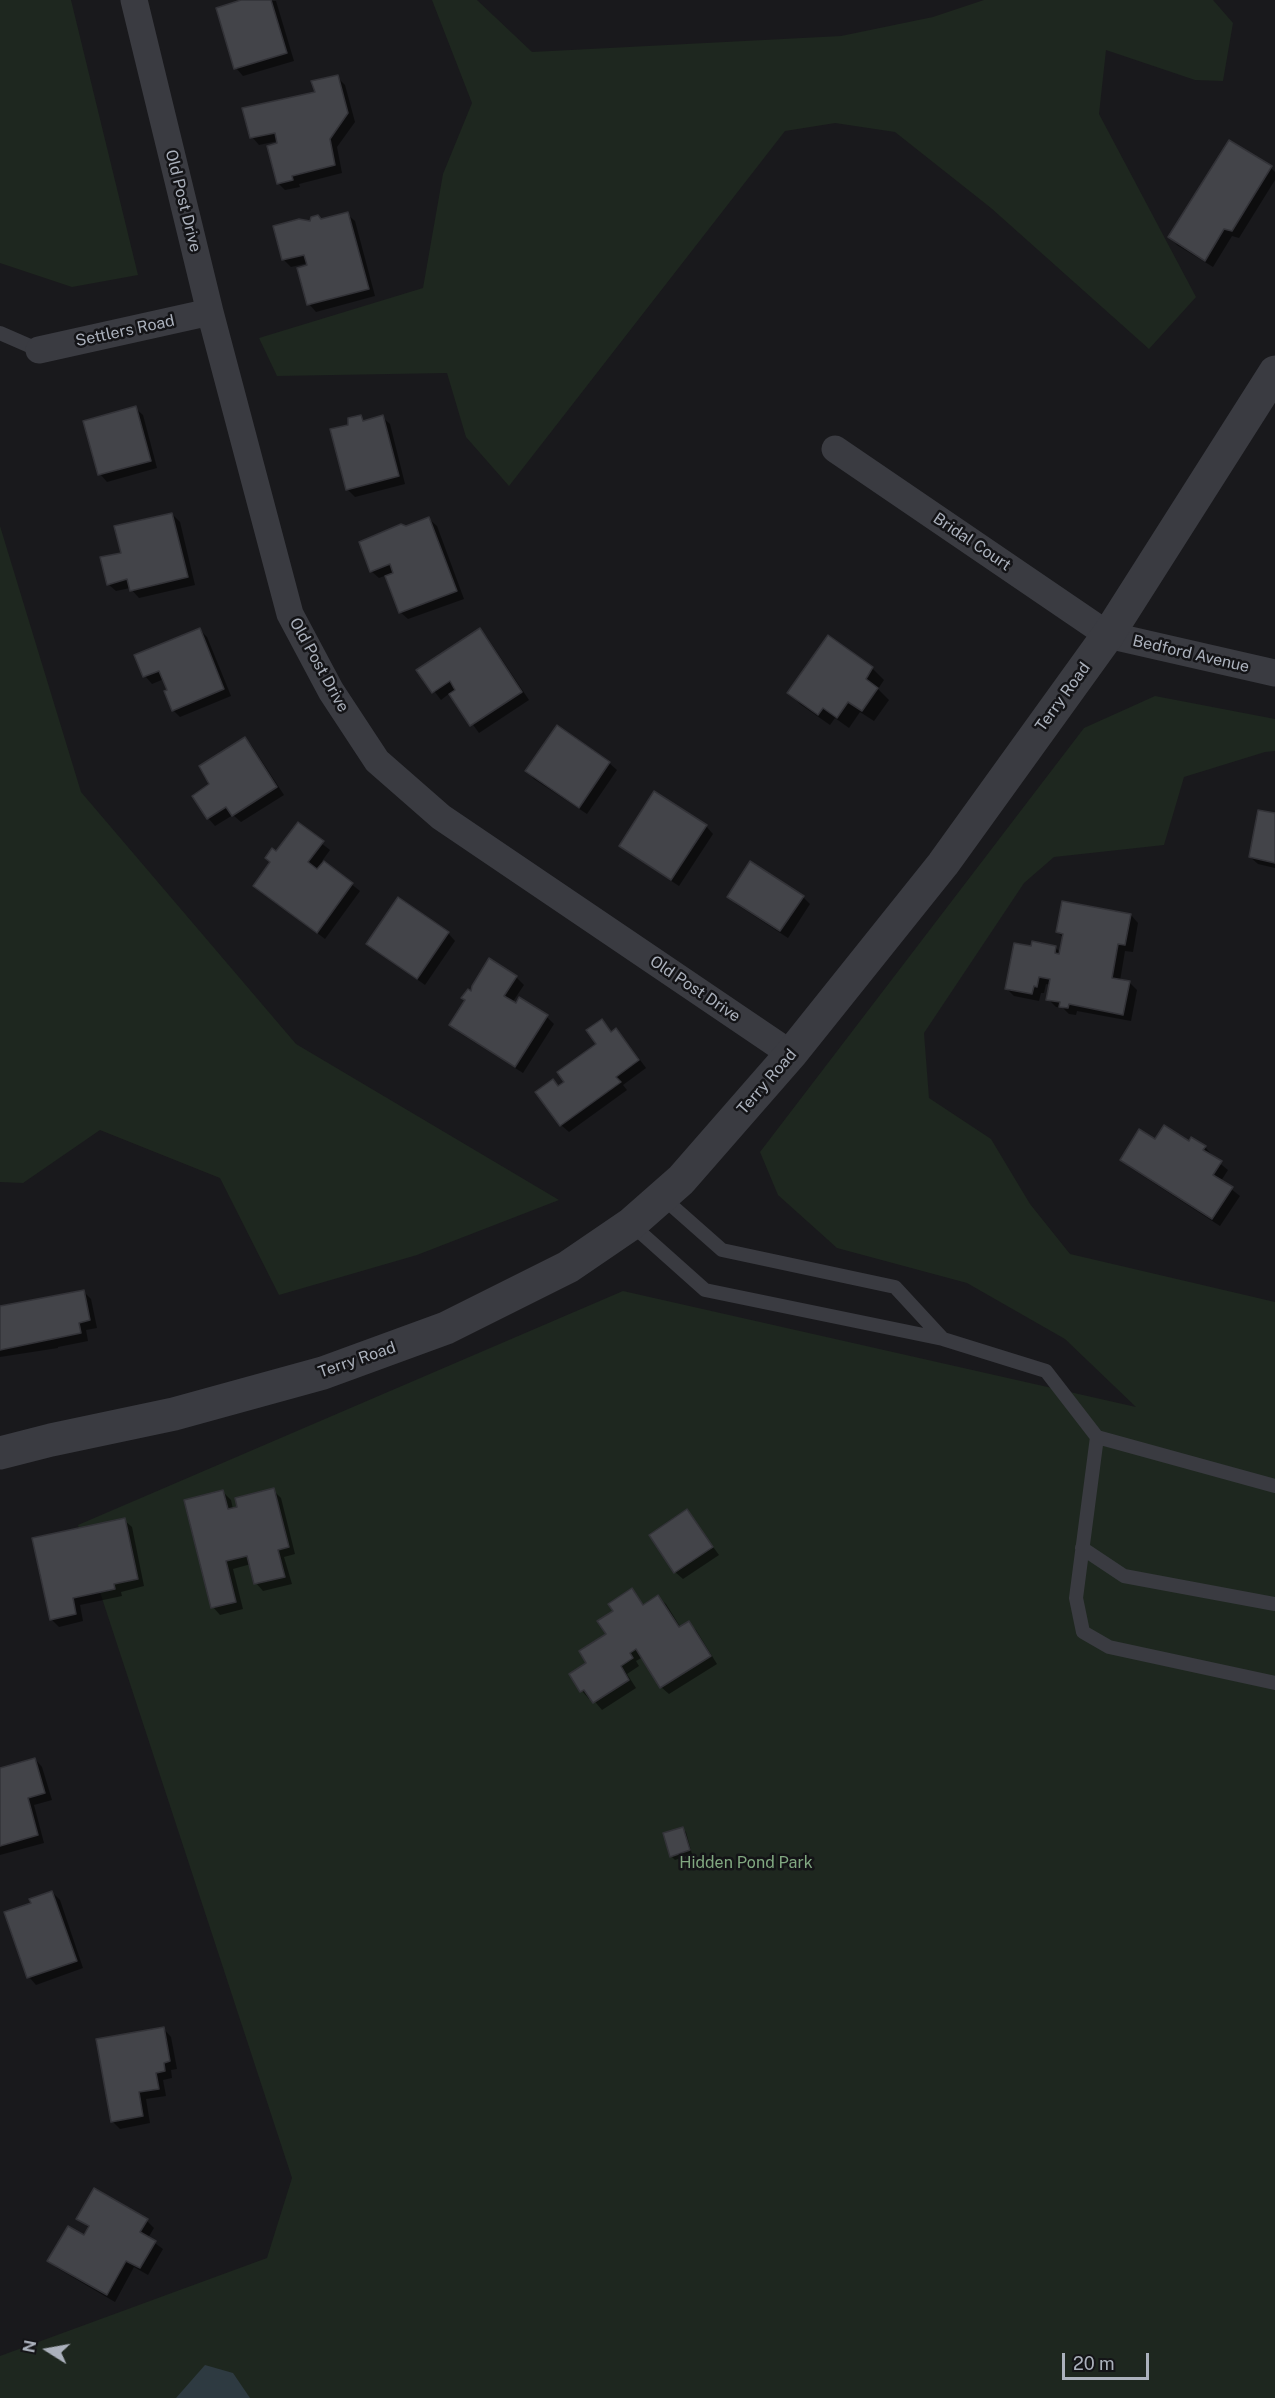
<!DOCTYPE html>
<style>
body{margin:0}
#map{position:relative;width:1275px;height:2398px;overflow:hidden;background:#19191c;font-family:"Public Sans",sans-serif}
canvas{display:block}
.north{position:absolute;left:18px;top:2320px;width:60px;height:60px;-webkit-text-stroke:4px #141417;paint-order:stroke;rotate:281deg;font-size:16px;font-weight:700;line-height:24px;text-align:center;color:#abb1bc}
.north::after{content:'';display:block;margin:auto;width:21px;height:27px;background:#abb1bc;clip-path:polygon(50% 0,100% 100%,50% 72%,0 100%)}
.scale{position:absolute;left:1062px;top:2353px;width:87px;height:27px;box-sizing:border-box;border:3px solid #abb1bc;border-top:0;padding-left:8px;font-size:18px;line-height:21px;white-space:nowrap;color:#abb1bc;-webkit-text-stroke:4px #141417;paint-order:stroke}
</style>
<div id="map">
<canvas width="1275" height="2398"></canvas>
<div class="north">N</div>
<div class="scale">20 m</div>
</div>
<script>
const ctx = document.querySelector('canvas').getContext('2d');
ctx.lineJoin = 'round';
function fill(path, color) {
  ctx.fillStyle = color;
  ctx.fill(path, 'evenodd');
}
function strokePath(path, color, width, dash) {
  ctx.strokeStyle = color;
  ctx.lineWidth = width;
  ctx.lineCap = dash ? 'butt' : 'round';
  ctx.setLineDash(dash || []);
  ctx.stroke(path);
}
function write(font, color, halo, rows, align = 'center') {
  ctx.font = font + ' "Public Sans",sans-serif';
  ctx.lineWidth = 5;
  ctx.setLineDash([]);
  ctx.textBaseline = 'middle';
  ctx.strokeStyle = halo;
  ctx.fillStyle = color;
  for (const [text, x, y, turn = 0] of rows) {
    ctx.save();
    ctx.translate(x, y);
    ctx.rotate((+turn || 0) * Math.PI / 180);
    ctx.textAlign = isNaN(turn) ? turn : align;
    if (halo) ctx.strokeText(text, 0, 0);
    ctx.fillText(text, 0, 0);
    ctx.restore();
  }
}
fill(new Path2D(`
 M 0,0 L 71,0 L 138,275 L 72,287 L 0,263 Z
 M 432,0 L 477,0 L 532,52 L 841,36 L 933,17 L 984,0 L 1213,0 L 1233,23 L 1223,81 L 1195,80 L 1106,50 L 1099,114 L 1196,297 L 1149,349 L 991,208 L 895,132 L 835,123 L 785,131 L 509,486 L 466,437 L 447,373 L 277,376 L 259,338 L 423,288 L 443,174 L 472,103 Z
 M 0,526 L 81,792 L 296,1044 L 559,1200 L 417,1255 L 279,1295 L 220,1178 L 100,1130 L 23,1183 L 0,1182 Z
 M 1155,696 L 1275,719 L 1275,751 L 1265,752 L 1184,777 L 1164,845 L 1054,857 L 1024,883 L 924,1033 L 929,1098 L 991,1139 L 1030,1204 L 1070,1254 L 1275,1302 L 1275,2398 L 0,2398 L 0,2356 L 267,2258 L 292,2178 L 78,1525 L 623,1291 L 1136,1407 L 1065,1339 L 967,1283 L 837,1248 L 778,1195 L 760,1152 L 1084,728 Z`), '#1e271f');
fill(new Path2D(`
 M 205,2365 L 233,2373 L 250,2398 L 176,2398 Z`), '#2e3a41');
fill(new Path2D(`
 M 246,0 L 276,1 L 294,61 L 243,76 L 236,68 Z
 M 337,77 L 345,85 L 355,122 L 337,147 L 342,173 L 299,184 L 300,187 L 285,190 L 278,183 L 278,141 L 259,145 L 252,137 Z
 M 1271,168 L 1275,172 L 1275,180 L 1239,238 L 1232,236 L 1213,267 L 1177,245 L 1170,237 Z
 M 347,214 L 355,221 L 375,296 L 316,312 L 309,304 L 308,263 L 291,267 L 284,260 L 275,227 L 321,221 Z
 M 135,408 L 143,415 L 157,468 L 107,482 L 100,474 Z
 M 361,417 L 365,422 L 382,417 L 390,424 L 405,484 L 355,497 L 347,489 L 350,426 Z
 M 172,514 L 180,522 L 195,585 L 139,598 L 130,588 L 116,591 L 108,584 L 122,554 Z
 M 429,519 L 437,526 L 464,599 L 408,619 L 400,612 L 387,575 L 379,578 L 371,571 L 406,527 Z
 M 200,630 L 207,637 L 231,696 L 180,717 L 173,710 L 164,679 L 152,684 L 145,676 Z
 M 480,630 L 487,637 L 529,700 L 479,733 L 450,693 L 441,700 L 418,670 Z
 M 828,637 L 872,668 L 884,680 L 878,689 L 889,700 L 874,721 L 860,712 L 849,728 L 835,718 L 830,725 L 800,704 L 789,693 Z
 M 245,738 L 252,746 L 284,795 L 241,822 L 233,815 L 215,826 L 208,818 L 211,785 Z
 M 609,763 L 617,770 L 587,814 L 534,779 L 527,771 Z
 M 1275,815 L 1275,868 L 1258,864 L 1250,857 Z
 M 298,825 L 330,850 L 322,861 L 360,891 L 325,939 L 255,886 Z
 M 706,826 L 713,834 L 679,886 L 629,853 L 621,846 Z
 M 729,897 L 803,897 L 810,904 L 788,938 L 736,904 Z
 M 1131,915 L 1138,923 L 1133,952 L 1125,951 L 1120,981 L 1130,983 L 1137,990 L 1131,1021 L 1077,1011 L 1076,1015 L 1069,1014 L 1063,1008 L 1056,1007 L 1048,999 L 1051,985 L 1046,984 L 1044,993 L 1041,993 L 1039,1001 L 1014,996 L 1007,989 L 1032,948 L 1055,947 L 1061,953 L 1064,938 L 1057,932 Z
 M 448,933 L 455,941 L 425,985 L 368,944 Z
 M 489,960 L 516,977 L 524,985 L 512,1003 L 547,1017 L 554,1024 L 523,1073 L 458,1032 L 451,1025 L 472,994 Z
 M 602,1021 L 612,1033 L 616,1030 L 624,1038 L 646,1068 L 623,1085 L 627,1090 L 569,1132 L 561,1125 L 559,1087 L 566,1082 L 598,1044 Z
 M 1189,1143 L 1205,1147 L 1212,1155 L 1211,1156 L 1228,1170 L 1221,1181 L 1240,1196 L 1220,1226 L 1129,1167 L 1122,1160 Z
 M 83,1291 L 91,1299 L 97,1328 L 86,1330 L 88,1341 L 58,1347 L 58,1348 L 0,1357 L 0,1307 Z
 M 273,1490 L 281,1498 L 295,1554 L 284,1557 L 292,1584 L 263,1591 L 256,1583 L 251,1564 L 233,1569 L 243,1609 L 220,1615 L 213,1607 L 223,1492 L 231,1500 L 233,1509 Z
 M 687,1511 L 719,1555 L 683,1579 L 675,1572 Z
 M 124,1520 L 132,1527 L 144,1586 L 121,1592 L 122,1596 L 80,1605 L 83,1621 L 59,1627 L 51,1619 Z
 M 632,1590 L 644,1605 L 658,1597 L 666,1604 L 681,1628 L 688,1623 L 696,1630 L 717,1664 L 669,1694 L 661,1687 L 643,1657 L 636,1661 L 639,1666 L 627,1674 L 636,1688 L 602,1710 L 591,1697 L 589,1699 L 582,1691 L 588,1663 L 608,1634 L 615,1611 Z
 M 35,1759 L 42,1767 L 52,1800 L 34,1805 L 44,1843 L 0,1855 L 0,1769 Z
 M 682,1828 L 686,1832 L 692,1854 L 675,1860 L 671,1856 Z
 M 52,1892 L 60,1900 L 83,1968 L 36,1985 L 29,1977 L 33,1904 Z
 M 164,2029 L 171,2037 L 177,2069 L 171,2070 L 172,2078 L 163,2080 L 166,2096 L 146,2099 L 150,2123 L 120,2129 L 112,2121 Z
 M 78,2218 L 147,2221 L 154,2228 L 148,2238 L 163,2249 L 148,2275 L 134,2267 L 115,2302 L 57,2268 L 49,2261 L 85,2237 L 90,2229 Z`), '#0007');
const building = new Path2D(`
 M 241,0 L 271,0 L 287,53 L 234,69 L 216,8 Z
 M 338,75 L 348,113 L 330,139 L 335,165 L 292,176 L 293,180 L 277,184 L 267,146 L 277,143 L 275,133 L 250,138 L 242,108 L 315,92 L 311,81 Z
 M 1229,140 L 1272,166 L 1232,231 L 1224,229 L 1205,261 L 1168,237 Z
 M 348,212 L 369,289 L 307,305 L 297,268 L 307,265 L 304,255 L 282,260 L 273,226 L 299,219 L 310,221 L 311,217 L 318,215 L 321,219 Z
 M 136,406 L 151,461 L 98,475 L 83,421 Z
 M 361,415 L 363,421 L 383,415 L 399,476 L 346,490 L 330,429 L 348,425 L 348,418 Z
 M 172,513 L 188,577 L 130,591 L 127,579 L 107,585 L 100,557 L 121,553 L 114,526 Z
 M 429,517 L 457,591 L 399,613 L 385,576 L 393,573 L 390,564 L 370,572 L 359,542 L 401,524 L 406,526 Z
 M 200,628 L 224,689 L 172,711 L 164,691 L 167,690 L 159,671 L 143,677 L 134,655 Z
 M 480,628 L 522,692 L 470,726 L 449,694 L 455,690 L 450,681 L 432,693 L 416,670 Z
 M 828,635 L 873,667 L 866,679 L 878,688 L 862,711 L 848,702 L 837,718 L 823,708 L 818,715 L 787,693 Z
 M 557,725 L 610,762 L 579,808 L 525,771 Z
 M 245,737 L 277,787 L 232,816 L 226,807 L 207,819 L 192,796 L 209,784 L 199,766 Z
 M 654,791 L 707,825 L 671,880 L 619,846 Z
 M 1258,810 L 1275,813 L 1275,863 L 1249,857 Z
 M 298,822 L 324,841 L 308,862 L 317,869 L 324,861 L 353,883 L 317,933 L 253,886 L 270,862 L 265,858 L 272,848 L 276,851 Z
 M 750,861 L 804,896 L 780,931 L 727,897 Z
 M 398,897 L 449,932 L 417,979 L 366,944 Z
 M 1062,901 L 1131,914 L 1125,945 L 1118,944 L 1112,978 L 1130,981 L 1123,1015 L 1069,1004 L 1068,1008 L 1059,1007 L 1060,1002 L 1046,1000 L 1050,979 L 1039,977 L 1037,987 L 1034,986 L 1032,994 L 1005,989 L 1014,943 L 1031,946 L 1032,941 L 1056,946 L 1055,953 L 1059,954 L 1063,934 L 1056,932 Z
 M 489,958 L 517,976 L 504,996 L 516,1003 L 519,997 L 548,1015 L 515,1067 L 449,1025 L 465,1000 L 461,998 L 468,989 L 471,991 L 472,986 Z
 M 602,1019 L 611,1032 L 616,1028 L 639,1060 L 616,1077 L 621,1082 L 560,1126 L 535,1092 L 553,1079 L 558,1086 L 564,1082 L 557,1072 L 596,1044 L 586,1030 Z
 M 1164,1125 L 1189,1141 L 1191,1137 L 1206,1146 L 1203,1150 L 1222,1161 L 1213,1175 L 1233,1187 L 1212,1219 L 1120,1160 L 1139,1129 L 1155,1139 Z
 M 84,1290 L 90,1320 L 79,1323 L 81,1333 L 0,1350 L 0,1306 Z
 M 274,1488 L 289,1547 L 278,1550 L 285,1577 L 254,1584 L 247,1556 L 226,1561 L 236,1602 L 211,1608 L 184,1500 L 223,1490 L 228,1509 L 237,1507 L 235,1498 Z
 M 687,1509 L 713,1547 L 674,1573 L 649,1535 Z
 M 125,1518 L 138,1579 L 114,1584 L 115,1589 L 73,1598 L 76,1614 L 50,1620 L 32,1538 Z
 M 632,1588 L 643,1605 L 658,1595 L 679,1627 L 689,1621 L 711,1656 L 660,1688 L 636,1649 L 630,1653 L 633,1658 L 621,1666 L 629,1680 L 593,1703 L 584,1690 L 580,1692 L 569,1674 L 586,1663 L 579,1651 L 606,1634 L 597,1621 L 613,1611 L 608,1604 Z
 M 35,1758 L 45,1793 L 28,1798 L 38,1835 L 0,1846 L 0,1768 Z
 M 683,1827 L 690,1850 L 670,1857 L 663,1833 Z
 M 52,1891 L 77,1961 L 27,1978 L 4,1912 L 31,1903 L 29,1899 Z
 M 164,2027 L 170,2061 L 164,2063 L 165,2071 L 156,2073 L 159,2089 L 139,2092 L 143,2116 L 111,2122 L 96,2039 Z
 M 94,2188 L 148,2219 L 140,2232 L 156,2241 L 140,2268 L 126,2261 L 107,2295 L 47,2261 L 68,2226 L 84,2235 L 89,2226 L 76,2219 Z`);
fill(building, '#434449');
strokePath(building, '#333338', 1.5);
strokePath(new Path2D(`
 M 0,333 L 39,350
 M 662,1197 L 722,1250 L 895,1287 L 943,1339
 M 631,1224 L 705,1290 L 943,1339 L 1046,1371 L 1097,1437 L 1275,1486
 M 1097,1437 L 1076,1598 L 1083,1632 L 1109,1647 L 1275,1683
 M 1082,1548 L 1124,1576 L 1275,1604`), '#3a3b41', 14);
strokePath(new Path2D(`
 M 134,0 L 210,312 L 290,614 L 331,691 L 377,761 L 441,817 L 791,1054
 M 39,350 L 210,312
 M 835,449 L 1108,635 L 1275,673`), '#3a3b41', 27);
strokePath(new Path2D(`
 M 0,1453 L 51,1440 L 174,1414 L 323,1373 L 446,1328 L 568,1267 L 631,1224 L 681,1180 L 791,1054 L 943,864 L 1108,635 L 1275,372`), '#3a3b41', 33);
write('16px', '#abb1bc', '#141417', [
 ["Old Post Drive",183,201,76],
 ["Settlers Road",125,331,-12],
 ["Bridal Court",972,542,34],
 ["Bedford Avenue",1191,654,13],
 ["Old Post Drive",319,665,61],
 ["Terry Road",1063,697,-54],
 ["Old Post Drive",695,989,34],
 ["Terry Road",767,1082,-49],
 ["Terry Road",357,1360,-19]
]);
write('16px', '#81a881', '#141417', [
 ["Hidden Pond Park",746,1863]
]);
</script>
